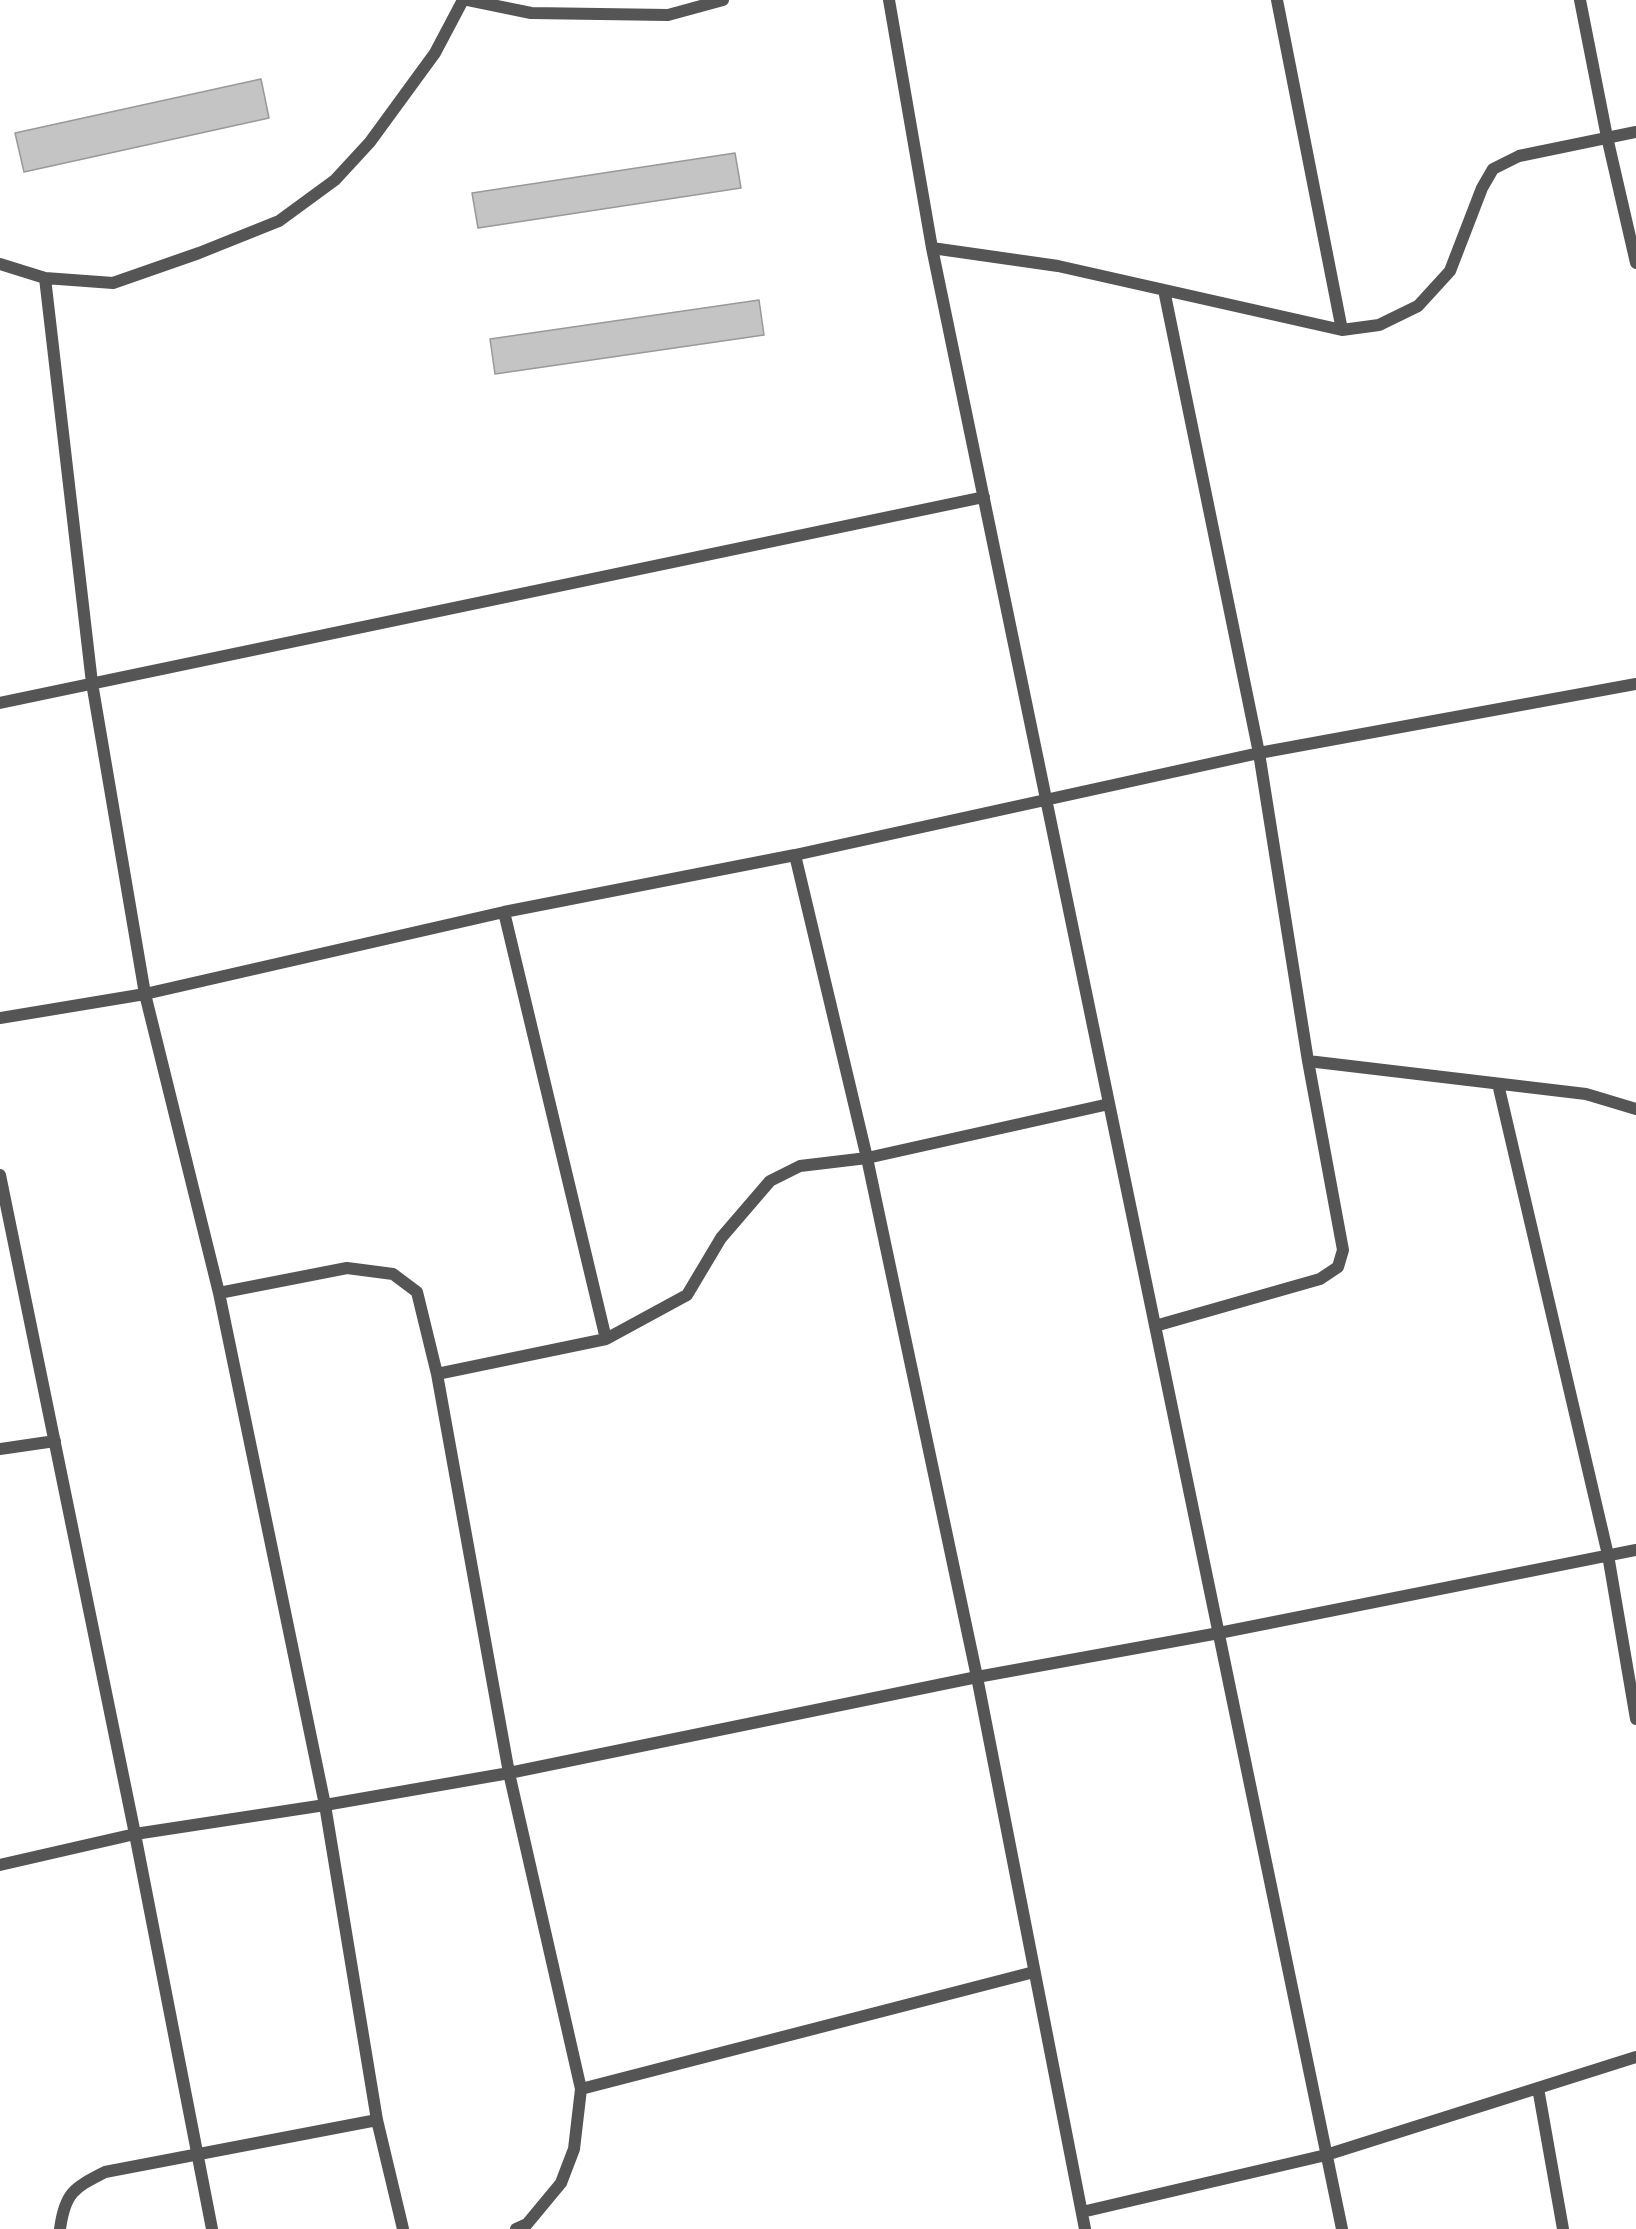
<!DOCTYPE html>
<style>
body{margin:0}
canvas{display:block;background:#fff}
</style>
<canvas width="1636" height="2229"></canvas>
<script>
const ctx = document.querySelector('canvas').getContext('2d');
ctx.lineJoin = 'round';
function fill(path, color) {
  ctx.fillStyle = color;
  ctx.fill(path, 'evenodd');
}
function strokePath(path, color, width, dash) {
  ctx.strokeStyle = color;
  ctx.lineWidth = width;
  ctx.lineCap = dash ? 'butt' : 'round';
  ctx.setLineDash(dash || []);
  ctx.stroke(path);
}
const building = new Path2D(`
 M 261,79 L 269,118 L 24,172 L 15,133 Z
 M 735,153 L 741,188 L 478,228 L 472,193 Z
 M 759,300 L 764,335 L 495,374 L 490,339 Z`);
fill(building, '#c4c4c4');
strokePath(building, '#999', 1.5);
strokePath(new Path2D(`
 M 468,0 L 531,13 L 668,15 L 723,0
 M 889,0 L 932,248 L 1342,2229
 M 1277,0 L 1342,330
 M 1580,0 L 1607,137 L 1636,263
 M 932,248 L 1058,266 L 1342,330 L 1379,325 L 1418,306 L 1450,271 L 1482,188 L 1493,169 L 1519,156 L 1636,132
 M 0,264 L 45,278
 M 0,703 L 984,497
 M 795,855 L 867,1158 L 977,1677 L 1085,2229
 M 504,912 L 606,1339
 M 0,1018 L 145,994 L 504,912 L 795,855 L 1259,753 L 1636,684
 M 1308,1061 L 1586,1094 L 1636,1109
 M 1498,1084 L 1608,1555 L 1636,1719
 M 0,1175 L 135,1834 L 212,2229
 M 219,1293 L 347,1268 L 393,1274 L 417,1292 L 437,1374 L 509,1773 L 581,2089 L 574,2149 L 561,2183 L 527,2224 L 516,2229
 M 1155,1326 L 1320,1279 L 1338,1267 L 1343,1250 L 1308,1061 L 1259,753 L 1164,290
 M 437,1374 L 606,1339 L 687,1295 L 721,1238 L 770,1181 L 800,1166 L 867,1158 L 1109,1104
 M 0,1449 L 55,1441
 M 0,1865 L 135,1834 L 325,1805 L 509,1773 L 977,1677 L 1219,1633 L 1636,1550
 M 1538,2088 L 1563,2229
 M 581,2089 L 1034,1972
 M 1082,2212 L 1326,2155 L 1636,2057
 M 60,2229 C 65,2192 74,2188 105,2172 L 377,2120
 M 403,2229 L 377,2120 L 325,1805 L 219,1293 L 145,994 L 92,683 L 45,278 L 113,283 L 199,253 L 279,221 L 335,180 L 370,142 L 435,53 L 463,0`), '#555', 12);
</script>
